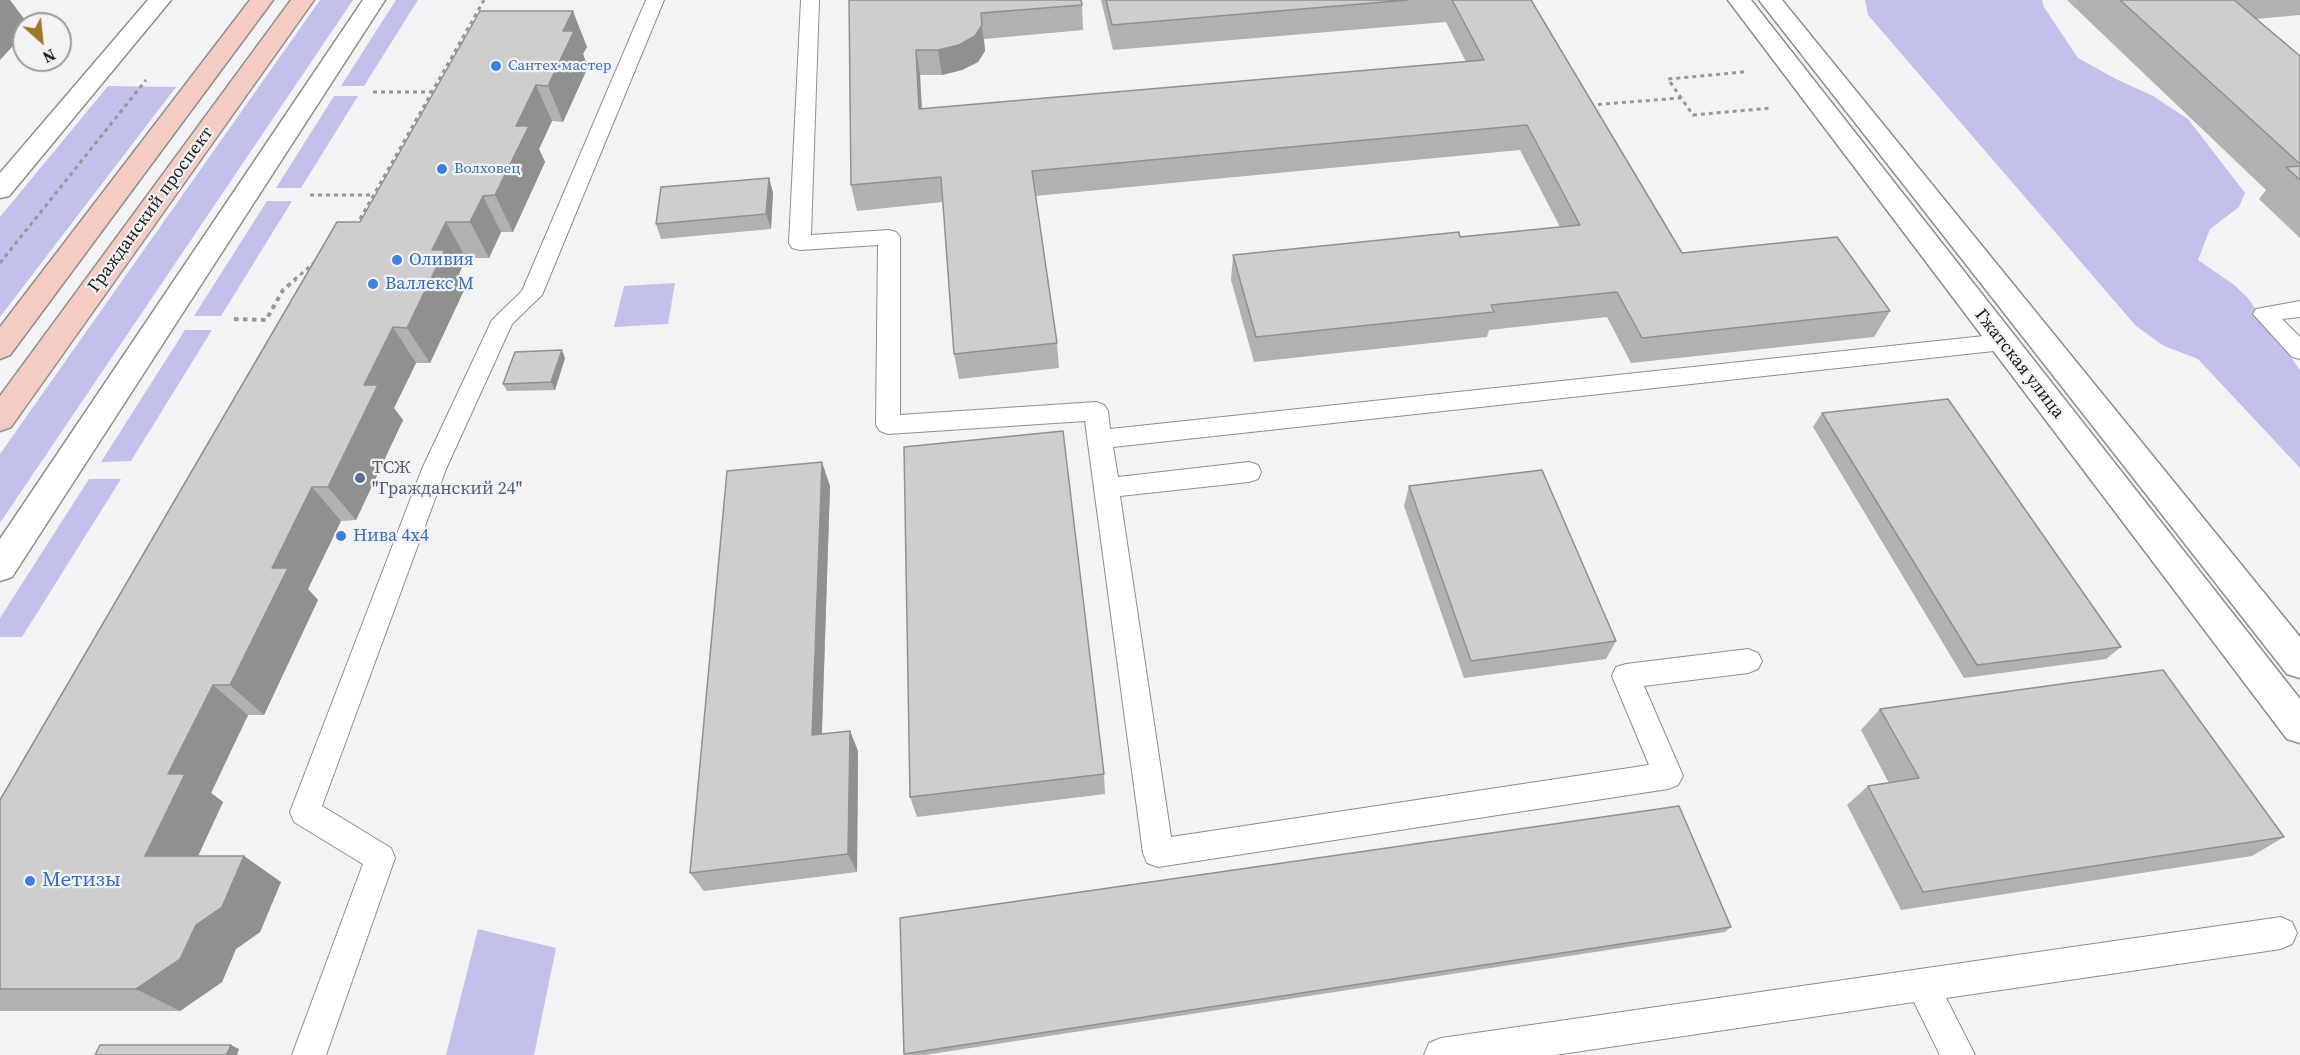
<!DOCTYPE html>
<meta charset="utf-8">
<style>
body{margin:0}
#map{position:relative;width:2300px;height:1055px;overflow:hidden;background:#f3f3f5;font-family:"Source Serif 4",serif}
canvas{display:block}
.north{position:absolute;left:12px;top:12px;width:60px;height:60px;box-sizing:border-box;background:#f3f3f5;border:2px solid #9b9b9d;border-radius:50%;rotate:153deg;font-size:16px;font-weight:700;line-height:24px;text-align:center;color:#181818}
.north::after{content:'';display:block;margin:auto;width:21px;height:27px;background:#a17626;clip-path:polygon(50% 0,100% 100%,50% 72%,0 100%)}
</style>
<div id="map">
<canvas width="2300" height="1055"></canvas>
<div class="north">N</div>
</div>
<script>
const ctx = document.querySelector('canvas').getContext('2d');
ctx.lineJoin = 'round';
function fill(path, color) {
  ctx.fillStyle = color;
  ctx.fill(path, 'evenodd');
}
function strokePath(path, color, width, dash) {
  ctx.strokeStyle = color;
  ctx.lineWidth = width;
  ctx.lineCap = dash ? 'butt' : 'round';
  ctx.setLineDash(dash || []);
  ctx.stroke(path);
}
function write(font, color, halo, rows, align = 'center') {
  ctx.font = font + ' "Source Serif 4",serif';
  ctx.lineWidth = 4.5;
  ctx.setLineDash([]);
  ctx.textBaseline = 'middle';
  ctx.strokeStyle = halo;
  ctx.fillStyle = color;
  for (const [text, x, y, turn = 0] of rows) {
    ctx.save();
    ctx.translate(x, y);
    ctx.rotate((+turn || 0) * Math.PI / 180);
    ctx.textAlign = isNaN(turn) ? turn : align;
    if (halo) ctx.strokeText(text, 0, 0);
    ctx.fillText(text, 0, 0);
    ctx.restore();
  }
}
fill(new Path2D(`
 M 320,0 L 353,0 L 0,523 L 0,454 Z
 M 396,0 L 418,0 L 364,86 L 341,86 Z
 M 1865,0 L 2042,0 L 2044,7 L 2078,58 L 2116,79 L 2153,96 L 2188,119 L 2245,193 L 2239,207 L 2210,229 L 2198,260 L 2233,284 L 2247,297 L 2300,370 L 2300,468 L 2198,359 L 2164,346 L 2136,326 L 1868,15 Z
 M 108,86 L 176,87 L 0,317 L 0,217 Z
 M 334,96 L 358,96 L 301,188 L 276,188 Z
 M 267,201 L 292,201 L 221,316 L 194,316 Z
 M 675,283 L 668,324 L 614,327 L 624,286 Z
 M 185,330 L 212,330 L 131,461 L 101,462 Z
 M 89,479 L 121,479 L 22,637 L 0,637 L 0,618 Z
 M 478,929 L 556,948 L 534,1055 L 446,1055 Z`), '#c3c0ec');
const lane = new Path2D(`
 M 646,0 L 664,0 L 542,295 L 512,324 L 446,469 L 322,806 L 391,848 L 395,858 L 326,1055 L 292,1055 L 363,864 L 294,822 L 290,812 L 422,469 L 492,320 L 522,291 Z
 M 801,0 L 819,0 L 811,235 L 889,230 L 896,232 L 900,237 L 900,415 L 1096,402 L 1104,405 L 1108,411 L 1110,429 L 2003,334 L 2011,336 L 2014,342 L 2011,348 L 2003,350 L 1113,447 L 1118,477 L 1249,462 L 1258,465 L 1261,472 L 1258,479 L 1249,482 L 1120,496 L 1171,837 L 1649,765 L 1612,676 L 1616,667 L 1626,664 L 1748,649 L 1758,653 L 1762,661 L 1758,669 L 1748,673 L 1644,686 L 1683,776 L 1678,785 L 1668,789 L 1158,867 L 1147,863 L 1143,853 L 1085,421 L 888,434 L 880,431 L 876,425 L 878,245 L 800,250 L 792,248 L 789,243 Z
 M 2300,301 L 2300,317 L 2282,319 L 2300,337 L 2300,359 L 2292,357 L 2253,314 L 2256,309 Z
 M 2281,917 L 2292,922 L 2297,933 L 2292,944 L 2281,949 L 1946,998 L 1975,1055 L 1940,1055 L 1914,1002 L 1555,1055 L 1424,1055 L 1429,1043 L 1441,1038 Z`);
const street = new Path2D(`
 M 148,0 L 171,0 L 9,196 L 0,198 L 0,173 Z
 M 363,0 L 385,0 L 12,577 L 0,581 L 0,539 Z
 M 1728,0 L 1751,0 L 2300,699 L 2300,743 L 2287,739 Z
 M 1759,0 L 1782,0 L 2300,637 L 2300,678 L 2287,674 Z`);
const secondary = new Path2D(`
 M 250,0 L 273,0 L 10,355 L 0,359 L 0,327 Z
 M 291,0 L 314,0 L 11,427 L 0,431 L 0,396 Z`);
strokePath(lane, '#8e8e8f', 2);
strokePath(street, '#8e8e8f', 3);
strokePath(secondary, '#8e8e8f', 3);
strokePath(new Path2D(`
 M 1744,72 L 1668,79 L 1693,115 L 1771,108
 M 373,92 L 432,92
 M 1590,105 L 1681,98
 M 310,195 L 374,195
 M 356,226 L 484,0
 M 0,263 L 146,80
 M 294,280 L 316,261`), '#989899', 3, [4, 4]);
strokePath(new Path2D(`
 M 234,319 L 266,320 L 283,290 L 296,279`), '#989899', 4, [4.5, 4.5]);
fill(lane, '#fff');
fill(street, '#fff');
fill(secondary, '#f5ccc3');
fill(new Path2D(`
 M 849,0 L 1082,5 L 1083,30 L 984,39 L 985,51 L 978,62 L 962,70 L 942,75 L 920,75 L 922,109 L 1466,62 L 1446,22 L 1113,50 L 1101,0 L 1531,0 L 1682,253 L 1890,311 L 1874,337 L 1631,363 L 1607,317 L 1489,330 L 1487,337 L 1254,362 L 1231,280 L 1233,255 L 1460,237 L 1560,227 L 1520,150 L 1035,196 L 1057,343 L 1059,368 L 959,379 L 954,354 L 943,202 L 857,211 L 851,185 Z
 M 2067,0 L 2300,0 L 2300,15 L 2256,19 L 2300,56 L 2300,238 L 2259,199 L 2266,190 Z
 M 587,47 L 583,54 L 588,67 L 563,122 L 552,121 L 539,149 L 545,162 L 513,232 L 501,232 L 489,258 L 466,258 L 459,274 L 466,286 L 430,363 L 416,363 L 394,408 L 403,420 L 356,520 L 341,521 L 308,589 L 318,600 L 264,715 L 248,715 L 211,793 L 223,802 L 198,856 L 281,882 L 260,932 L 236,949 L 222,982 L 180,1011 L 0,1011 L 0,800 L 360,222 Z
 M 769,178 L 773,193 L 771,229 L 661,239 L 656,224 Z
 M 565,358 L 555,390 L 507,391 L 503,384 Z
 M 1822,413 L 2121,647 L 2106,659 L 1964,678 L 1813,427 Z
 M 830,486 L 822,734 L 850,731 L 858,751 L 857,872 L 704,891 L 690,873 Z
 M 1409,486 L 1616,641 L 1606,659 L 1464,678 L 1404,506 Z
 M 1880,709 L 2284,837 L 2252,856 L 1901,910 L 1847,805 L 1868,786 L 1889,783 L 1861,730 Z
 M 1104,774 L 1105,794 L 917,817 L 910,797 Z
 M 1731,927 L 1725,932 L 925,1055 L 905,1055 L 904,1054 Z`), '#b2b0b0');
fill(new Path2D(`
 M 0,0 L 10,0 L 28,24 L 24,24 L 24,34 L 0,60 Z
 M 573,11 L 587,47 L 583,54 L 588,67 L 563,122 L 548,86 L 563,31 Z
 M 982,25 L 985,51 L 978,62 L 962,70 L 942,75 L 938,50 Z
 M 916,50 L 920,75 L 923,135 L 919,109 Z
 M 536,85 L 552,121 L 539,149 L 545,162 L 513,232 L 495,195 L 516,126 Z
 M 769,178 L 773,193 L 771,229 L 766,214 Z
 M 483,196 L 501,232 L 489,258 L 470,222 Z
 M 446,222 L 466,258 L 459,274 L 466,286 L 430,363 L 407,328 L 432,250 Z
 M 393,327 L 416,363 L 394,408 L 403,420 L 356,520 L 328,487 L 364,385 Z
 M 562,350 L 565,358 L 555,390 L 551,382 Z
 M 822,462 L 830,486 L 821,756 L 812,735 Z
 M 312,487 L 341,521 L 308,589 L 318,600 L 264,715 L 230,685 L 272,568 Z
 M 213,685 L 248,715 L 211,793 L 223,802 L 186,882 L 145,856 L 168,774 Z
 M 850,731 L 858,751 L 857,872 L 848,854 Z
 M 244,856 L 281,882 L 260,932 L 236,949 L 222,982 L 180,1011 L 136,989 L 196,925 Z
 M 231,1045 L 239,1049 L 237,1055 L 226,1055 Z`), '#919090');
const building = new Path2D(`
 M 849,0 L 1081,0 L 1082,5 L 981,13 L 982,25 L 975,36 L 959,45 L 938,50 L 916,50 L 919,109 L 1484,60 L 1452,0 L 1531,0 L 1682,253 L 1837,237 L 1890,311 L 1642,338 L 1617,292 L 1491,305 L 1494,312 L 1256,337 L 1233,255 L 1459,232 L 1460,237 L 1580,225 L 1527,125 L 1032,171 L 1057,343 L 954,354 L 941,177 L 851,185 Z
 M 1106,0 L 1408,0 L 1112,25 Z
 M 2120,0 L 2234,0 L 2300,56 L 2300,164 Z
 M 480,11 L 573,11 L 563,31 L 574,31 L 548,86 L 536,85 L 516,126 L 529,126 L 495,195 L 483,196 L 470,222 L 446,222 L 432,250 L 445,250 L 407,328 L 393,327 L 364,385 L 378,385 L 328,487 L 312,487 L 272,568 L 288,568 L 230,685 L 213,685 L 168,774 L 185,774 L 145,856 L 244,856 L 222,907 L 196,925 L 180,959 L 136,989 L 0,989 L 0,800 L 337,222 L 360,222 Z
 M 2300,166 L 2300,180 L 2286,167 Z
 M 769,178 L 766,214 L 656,224 L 661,187 Z
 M 562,350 L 551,382 L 503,384 L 515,352 Z
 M 1948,399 L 2121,647 L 1977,665 L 1822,413 Z
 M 1063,431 L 1104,774 L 910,797 L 904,447 Z
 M 822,462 L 812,735 L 850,731 L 848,854 L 690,873 L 727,471 Z
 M 1542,470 L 1616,641 L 1471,661 L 1409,486 Z
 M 2163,670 L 2284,837 L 1923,892 L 1868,786 L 1919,778 L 1880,709 Z
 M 1679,806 L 1731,927 L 904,1054 L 900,918 Z
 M 100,1045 L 231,1045 L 226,1055 L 95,1055 Z`);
fill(building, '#cfcdcd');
strokePath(building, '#919090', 1.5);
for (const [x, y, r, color] of [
 [496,66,6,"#3f7fe0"],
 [442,169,6,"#3f7fe0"],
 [397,260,6,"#3f7fe0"],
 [373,284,6,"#3f7fe0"],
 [360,478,6,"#5c6f8a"],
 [341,536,6,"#3f7fe0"],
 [30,881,6,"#3f7fe0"]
]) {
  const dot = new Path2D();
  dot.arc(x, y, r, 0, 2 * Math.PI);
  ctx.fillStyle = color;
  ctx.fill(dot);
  strokePath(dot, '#f3f3f5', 2);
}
write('15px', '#366cbe', '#f3f3f5', [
 ["Сантех мастер",508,66],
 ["Волховец",454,169]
], 'left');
write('18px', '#181818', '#f3f3f5', [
 ["Гражданский проспект",151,210,-54],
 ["Гжатская улица",2019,364,52]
]);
write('18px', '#366cbe', '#f3f3f5', [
 ["Оливия",409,260],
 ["Валлекс М",385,284],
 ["Нива 4х4",353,536]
], 'left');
write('18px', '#4e5e75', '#f3f3f5', [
 ["ТСЖ",372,468],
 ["\"Гражданский 24\"",372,489]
], 'left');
write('21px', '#366cbe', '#f3f3f5', [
 ["Метизы",42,881]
], 'left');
</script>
